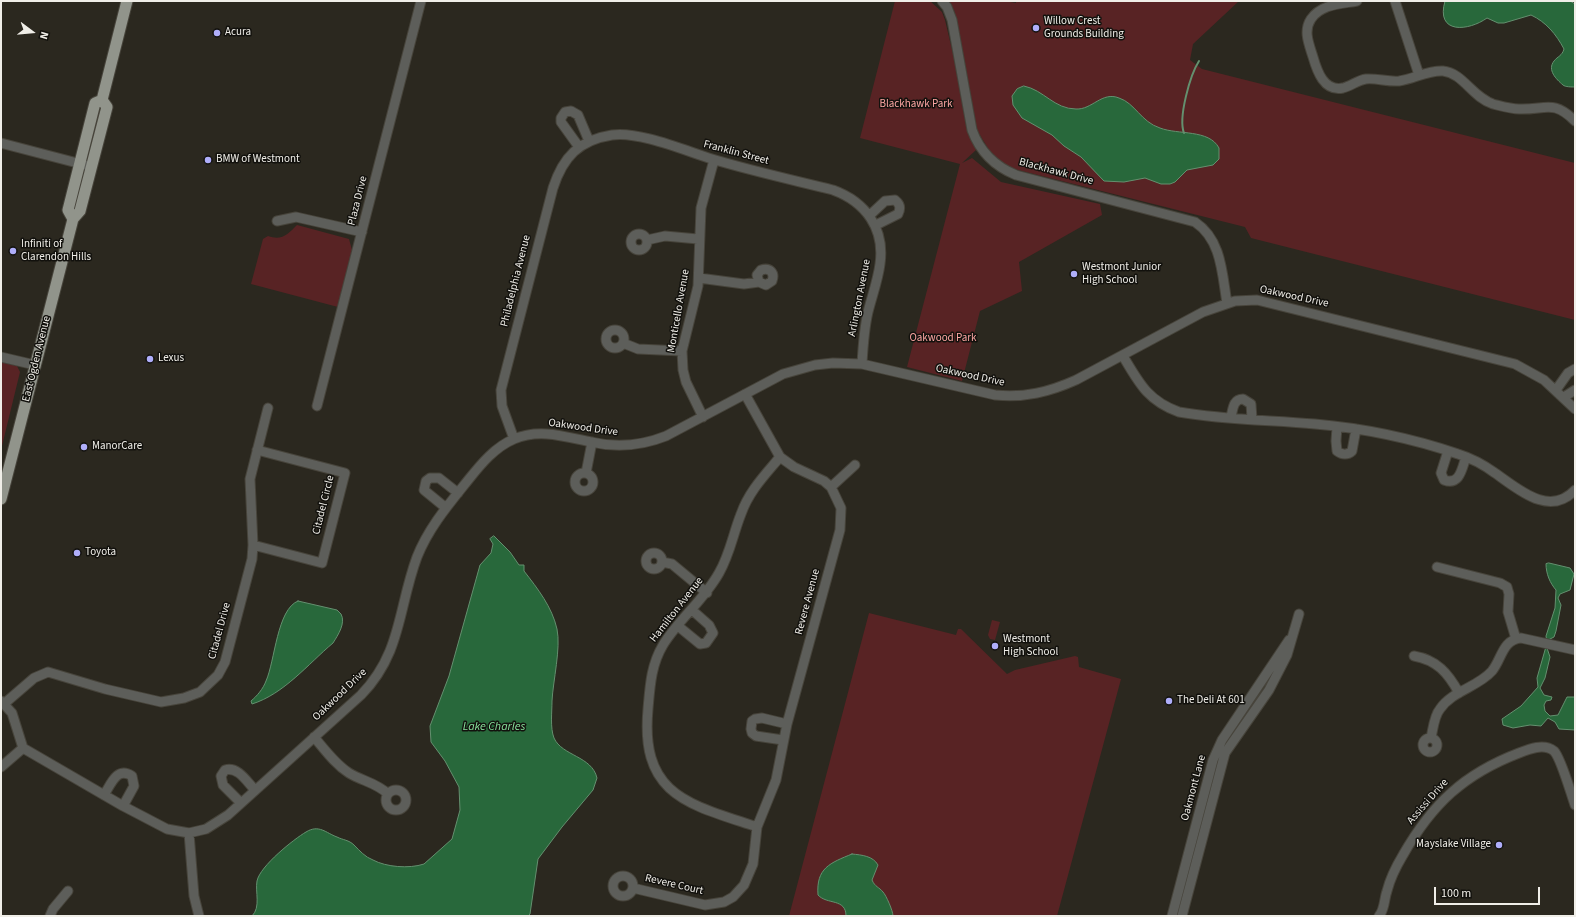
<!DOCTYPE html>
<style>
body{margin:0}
#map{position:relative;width:1576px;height:917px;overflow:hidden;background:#2b281f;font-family:"Source Sans 3",sans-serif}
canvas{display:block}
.frame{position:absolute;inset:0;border:2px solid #f0eee8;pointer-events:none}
.north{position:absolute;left:12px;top:12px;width:40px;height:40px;-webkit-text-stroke:3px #12110d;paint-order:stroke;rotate:106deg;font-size:11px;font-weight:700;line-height:16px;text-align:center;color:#f0eee8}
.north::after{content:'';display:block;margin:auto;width:14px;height:18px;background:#f0eee8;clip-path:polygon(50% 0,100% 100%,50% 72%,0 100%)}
.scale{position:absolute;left:1434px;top:887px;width:106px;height:18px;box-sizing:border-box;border:2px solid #f0eee8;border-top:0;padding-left:5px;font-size:12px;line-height:14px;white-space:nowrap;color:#f0eee8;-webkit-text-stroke:3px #12110d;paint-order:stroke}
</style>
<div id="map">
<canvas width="1576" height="917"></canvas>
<div class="frame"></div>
<div class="north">N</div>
<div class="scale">100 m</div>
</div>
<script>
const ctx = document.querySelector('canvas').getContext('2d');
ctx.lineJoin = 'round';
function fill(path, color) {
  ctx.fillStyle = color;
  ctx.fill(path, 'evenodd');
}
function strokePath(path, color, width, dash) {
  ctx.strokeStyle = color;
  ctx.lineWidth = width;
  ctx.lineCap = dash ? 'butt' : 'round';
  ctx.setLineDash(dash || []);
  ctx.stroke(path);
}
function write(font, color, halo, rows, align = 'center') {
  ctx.font = font + ' "Source Sans 3",sans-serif';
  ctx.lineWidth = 3;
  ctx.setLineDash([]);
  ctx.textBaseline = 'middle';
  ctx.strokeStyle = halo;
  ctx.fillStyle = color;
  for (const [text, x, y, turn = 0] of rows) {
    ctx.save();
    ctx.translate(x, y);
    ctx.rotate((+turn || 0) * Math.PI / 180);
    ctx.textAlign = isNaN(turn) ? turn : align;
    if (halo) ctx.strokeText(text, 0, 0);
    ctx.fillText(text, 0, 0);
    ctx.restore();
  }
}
fill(new Path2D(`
 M 895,1 L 930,1 L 942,12 L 945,20 L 954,58 L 966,125 L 976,150 L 962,163 L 972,158 L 1001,182 L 1100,204 L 1102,215 L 1019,262 L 1022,291 L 980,311 L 962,381 L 907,367 L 960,164 L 860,138 Z
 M 949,1 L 1005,1 L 1016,3 L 1016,1 L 1239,1 L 1193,44 L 1190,60 L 1202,69 L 1575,163 L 1575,320 L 1251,238 L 1245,227 L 1010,168 L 999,160 L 989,150 L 977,130 L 957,21 L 954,10 Z
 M 297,225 L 349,239 L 352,250 L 338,307 L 251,284 L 263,239 L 268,236 C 282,241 288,234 297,225 Z
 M 1,362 L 17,366 L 20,372 L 1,450 Z
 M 869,613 L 956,635 L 958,629 L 961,629 L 1007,674 L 1015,670 L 1075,656 L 1078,657 L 1079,667 L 1121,679 L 1057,916 L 789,916 Z
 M 992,620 L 1000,622 L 995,640 L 990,639 L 988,635 Z`), '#582324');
const water = new Path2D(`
 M 1445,1 L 1570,1 L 1575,4 L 1575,87 C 1572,87 1565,87 1563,85 C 1556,79 1547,70 1554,61 C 1558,56 1562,56 1564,49 C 1556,34 1546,22 1531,15 L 1504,23 L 1498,23 L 1487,18 C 1469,31 1435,35 1445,1 Z
 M 1024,86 C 1044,90 1054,109 1076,109 C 1092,110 1102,91 1119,98 C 1135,103 1141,122 1160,128 C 1178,135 1209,129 1219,148 L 1219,159 L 1213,165 L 1187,170 L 1175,182 L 1170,184 L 1161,184 L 1145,178 L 1124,182 L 1104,181 L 1081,157 L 1064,146 L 1052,135 L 1022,118 L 1013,105 L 1012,96 L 1017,89 Z
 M 494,536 L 510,552 L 519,565 L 524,565 L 524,571 C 538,589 552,607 557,629 C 561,648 553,681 552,701 C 552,712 550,728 554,738 C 562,756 592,756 597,778 L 593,790 L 562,827 L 538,859 L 530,914 L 528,916 L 252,916 C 261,907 255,892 257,881 C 260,866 294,839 306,832 C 319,824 326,833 337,837 C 343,840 349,840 354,845 C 360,851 365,857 373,860 C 386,867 409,869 424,864 L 452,839 L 460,810 L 459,787 L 445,761 L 431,742 L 430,726 L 449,676 L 480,565 L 491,553 L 493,544 L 490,539 Z
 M 1549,563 L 1570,568 L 1574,574 L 1570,590 L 1560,594 L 1558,598 L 1561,605 L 1556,631 L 1554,637 L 1548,640 L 1547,648 L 1550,657 L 1545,678 L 1540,688 L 1544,695 L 1552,697 L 1551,700 L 1546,701 L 1544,705 L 1545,711 L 1550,716 L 1558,715 L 1567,697 L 1575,697 L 1575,730 L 1559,729 L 1555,722 L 1548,718 L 1541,726 L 1530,725 L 1513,728 L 1503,725 L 1502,719 L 1521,706 L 1538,687 L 1537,678 L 1547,643 L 1546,636 L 1555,608 L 1556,590 C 1550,583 1546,574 1546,564 Z
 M 298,601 L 337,610 L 341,614 C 346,623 338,635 333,643 C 308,664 284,694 252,704 L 251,701 C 257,696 263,689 266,681 C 275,661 277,609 298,601 Z
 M 852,854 C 862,855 873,856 878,865 L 872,880 C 875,887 879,887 883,892 C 886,895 893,911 893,916 L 846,916 C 846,898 827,905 818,895 C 816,868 830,863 852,854 Z`);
fill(water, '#28683b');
strokePath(water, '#64906f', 1);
strokePath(new Path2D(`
 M 1184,133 C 1178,118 1190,75 1199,61`), '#64906f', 2);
const minor = new Path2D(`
 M 942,1 L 947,7 L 952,20 L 972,130 C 980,152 994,166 1016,175 L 1195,222 C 1222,240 1222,274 1227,303
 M 1357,1 C 1341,4 1321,4 1311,19 C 1303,31 1309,44 1313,57 C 1317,71 1324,92 1343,88 C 1351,86 1358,80 1366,79 C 1377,78 1388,82 1399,81 C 1414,79 1428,70 1443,71 C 1463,73 1472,97 1493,104 C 1501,106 1511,109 1519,109 C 1546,110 1553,99 1575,121
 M 1395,1 L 1419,75
 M 1,143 L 85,165
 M 579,147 L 561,122 L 561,118 L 565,112 L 571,111 L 578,115 L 589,141
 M 870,215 L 885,201 L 895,200 C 900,204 901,208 898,214 L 876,225
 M 277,221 L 296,217 L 362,232
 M631 242a8 8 0 1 1 16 0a8 8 0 1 1-16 0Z
 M 647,240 L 665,236 L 698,239
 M 699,278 L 744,284 L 759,282 L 766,285 L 772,281 C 775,273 770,267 761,270 L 757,275 L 759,282
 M606 339a9 9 0 1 1 18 0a9 9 0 1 1-18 0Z
 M 623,343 L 638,349 L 682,351
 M 1123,356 C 1139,383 1148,401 1179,412 C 1224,420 1270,420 1315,424 C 1361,428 1414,439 1458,454 C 1471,458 1484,465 1495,473 C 1517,488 1549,518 1575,490
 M 1,357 L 35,365
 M 1556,390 L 1568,373 L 1575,369
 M 1564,397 L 1575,390
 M 317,406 L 421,1
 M 703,417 L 686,382 L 683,370 L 682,351 L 698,286 L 701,208 L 714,160
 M 1231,417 C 1233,409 1233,399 1243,399 L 1251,404 L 1252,419
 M 1337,427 L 1336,441 L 1337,451 C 1342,455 1348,455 1352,451 L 1356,429
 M 514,439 L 502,406 L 501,390 L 553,188 C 563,157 579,140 612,135 C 639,131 686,151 712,159 C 752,171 793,180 833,190 C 866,202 885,229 880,264 C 878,280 872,296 868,312 C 864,329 863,346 862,364
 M 1448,451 L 1441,473 L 1444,480 C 1460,486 1462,468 1466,457
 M575 482a9 9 0 1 1 18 0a9 9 0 1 1-18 0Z
 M 586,473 L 592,442
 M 831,487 L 855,465
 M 446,508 L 424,490 L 426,481 L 430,478 L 439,478 L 458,493
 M 253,545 L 322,563 L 345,473 L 257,450
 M646 561a8 8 0 1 1 16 0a8 8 0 1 1-16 0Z
 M 662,562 L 672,564 L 707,593
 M 1437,567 L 1500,583 L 1507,587 L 1509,594 L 1508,612 L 1516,639
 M 678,626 L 700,644 L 706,643 L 713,633 L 709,625 L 692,610
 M 1414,656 C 1437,660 1448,673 1459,693
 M 1,701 L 12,713 L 23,748 L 123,806 L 167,829 L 189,833 L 206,829 L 228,815 L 361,695 C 402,653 398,608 417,557 C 429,527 449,504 469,479 C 481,464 495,447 514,439 C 540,428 566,437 591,442 C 617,448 641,446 666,436 L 783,374 L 815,365 L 833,363 L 862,364 L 995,395 C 1025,398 1049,392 1076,380 L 1203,312 L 1235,301 L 1257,300 L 1515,364 L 1544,380 L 1575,409
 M 5,703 L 34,678 L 48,672 L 105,689 L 161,702 L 184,698 L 200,692 L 218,675 L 225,662 L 252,559 L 253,545 L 250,479 L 268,408
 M 314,737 C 325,750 335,764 349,773 C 362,781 377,783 388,794
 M 1431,738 C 1433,729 1434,716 1440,709 C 1452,691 1478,687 1492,671 C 1502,659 1502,640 1521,638 L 1575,650
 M1423 745a7 7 0 1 1 14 0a7 7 0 1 1-14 0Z
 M 783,740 L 756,736 L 752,733 L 751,729 L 752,721 L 755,719 L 762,718 L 787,724
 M 1,767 L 23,748
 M386 800a10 10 0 1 1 20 0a10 10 0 1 1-20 0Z
 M 104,795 C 111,784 117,766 132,776 L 134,786 L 123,806
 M 241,803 L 223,785 L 221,776 L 225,770 C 238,766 247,782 255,790
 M 757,827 C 689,804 640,796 648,709 C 650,686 651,665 663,645 C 679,619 704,600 719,573 C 730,554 733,534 741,514 C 749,491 765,475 780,457
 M 189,833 L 194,896 L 199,916
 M613 886a10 10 0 1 1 20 0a10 10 0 1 1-20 0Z
 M 633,888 L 705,905 L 724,902 L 733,897 L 744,885 L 753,864 L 757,827 L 776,780 L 787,724 L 840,530 L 841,508 L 831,487 L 824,481 L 794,467 L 780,457 L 745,394
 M 50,916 L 53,909 L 68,891
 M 1172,916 L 1213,760 L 1222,740 L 1289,640
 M 1182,916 L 1225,753 L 1269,690 L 1287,655 L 1299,614
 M 1379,916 C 1385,909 1384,899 1387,891 C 1390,879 1397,865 1403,855 C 1432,804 1464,774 1519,753 C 1529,749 1544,743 1554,751 C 1561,758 1571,794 1575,805`);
const major = new Path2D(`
 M 73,219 L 68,210 L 95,103 L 102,100
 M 1,499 L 73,219 L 80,211 L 107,107 L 102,100 L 127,1`);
strokePath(minor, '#47443b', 11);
strokePath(major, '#47443b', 13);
strokePath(minor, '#5d5e5a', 9);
strokePath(major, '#91948b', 11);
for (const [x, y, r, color] of [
 [1036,28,4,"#afaefa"],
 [217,33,4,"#afaefa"],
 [208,160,4,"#afaefa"],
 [13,251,4,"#afaefa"],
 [1074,274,4,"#afaefa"],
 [150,359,4,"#afaefa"],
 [84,447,4,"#afaefa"],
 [77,553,4,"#afaefa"],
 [995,646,4,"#afaefa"],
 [1169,701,4,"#afaefa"],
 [1499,845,4,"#afaefa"]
]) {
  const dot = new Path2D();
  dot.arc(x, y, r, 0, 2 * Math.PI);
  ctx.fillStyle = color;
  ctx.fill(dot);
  strokePath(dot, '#12110d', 1.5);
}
write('11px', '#f0eee8', '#12110d', [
 ["Willow Crest",1044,22],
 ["Grounds Building",1044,35],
 ["Acura",225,33],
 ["BMW of Westmont",216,160],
 ["Infiniti of",21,245],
 ["Clarendon Hills",21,258],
 ["Westmont Junior",1082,268],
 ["High School",1082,281],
 ["Lexus",158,359],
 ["ManorCare",92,447],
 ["Toyota",85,553],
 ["Westmont",1003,640],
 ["High School",1003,653],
 ["The Deli At 601",1177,701],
 ["Mayslake Village",1491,845,"right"]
], 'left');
write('11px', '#fea7a4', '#12110d', [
 ["Blackhawk Park",916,105],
 ["Oakwood Park",943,339]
]);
write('11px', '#f0eee8', '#12110d', [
 ["Franklin Street",736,153,15],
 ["Blackhawk Drive",1056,172,15],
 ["Plaza Drive",358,201,-76],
 ["Philadelphia Avenue",516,281,-76],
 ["Oakwood Drive",1294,297,12],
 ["Arlington Avenue",860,298,-79],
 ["Monticello Avenue",679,311,-80],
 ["East Ogden Avenue",37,359,-76],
 ["Oakwood Drive",970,376,12],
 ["Oakwood Drive",583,428,8],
 ["Citadel Circle",324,505,-76],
 ["Revere Avenue",808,602,-75],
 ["Hamilton Avenue",677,610,-52],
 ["Citadel Drive",220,631,-75],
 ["Oakwood Drive",340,695,-44],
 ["Oakmont Lane",1194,788,-75],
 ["Assissi Drive",1428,802,-49],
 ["Revere Court",674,885,13]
]);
write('italic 12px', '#89e39e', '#12110d', [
 ["Lake Charles",494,727]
]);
</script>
